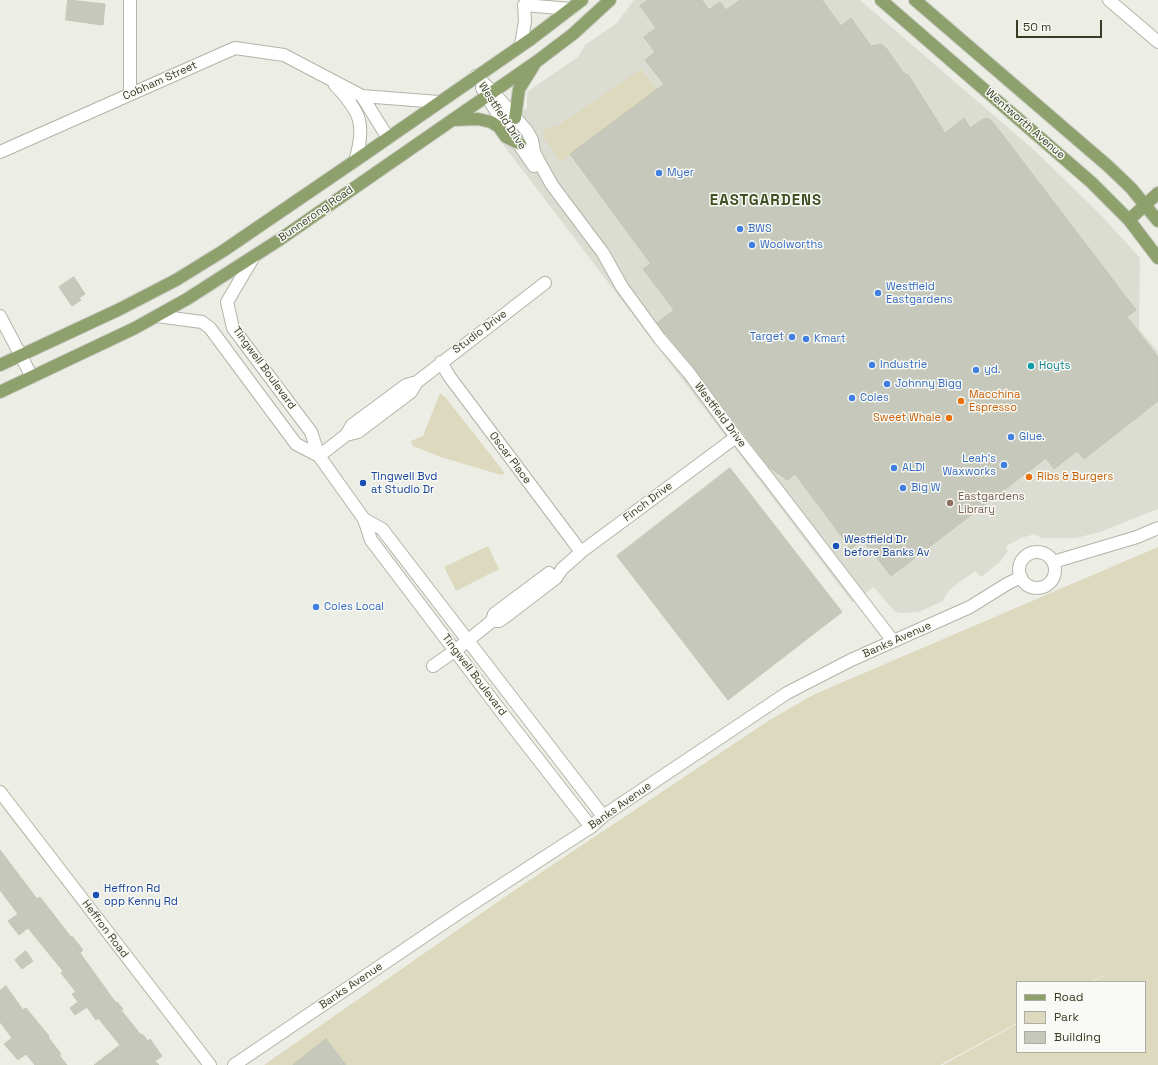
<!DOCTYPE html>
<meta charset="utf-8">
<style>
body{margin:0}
#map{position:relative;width:1158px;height:1065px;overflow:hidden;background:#ecede4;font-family:"Space Grotesk",sans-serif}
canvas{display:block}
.legend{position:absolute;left:1016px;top:981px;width:130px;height:72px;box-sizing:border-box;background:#f9f9f5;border:1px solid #abaea1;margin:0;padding:5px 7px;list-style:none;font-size:12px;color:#353e24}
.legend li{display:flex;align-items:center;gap:8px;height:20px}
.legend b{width:20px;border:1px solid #abaea1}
.scale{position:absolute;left:1016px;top:20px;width:86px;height:18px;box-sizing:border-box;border:2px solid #353e24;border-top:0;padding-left:5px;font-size:12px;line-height:14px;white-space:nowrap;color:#353e24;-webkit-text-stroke:3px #f9f9f5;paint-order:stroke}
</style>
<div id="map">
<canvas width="1158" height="1065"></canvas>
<ul class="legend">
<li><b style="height:5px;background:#8ea06b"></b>Road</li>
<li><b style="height:11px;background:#ddd9be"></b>Park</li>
<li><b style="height:11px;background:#c5c8ba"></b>Building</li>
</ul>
<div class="scale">50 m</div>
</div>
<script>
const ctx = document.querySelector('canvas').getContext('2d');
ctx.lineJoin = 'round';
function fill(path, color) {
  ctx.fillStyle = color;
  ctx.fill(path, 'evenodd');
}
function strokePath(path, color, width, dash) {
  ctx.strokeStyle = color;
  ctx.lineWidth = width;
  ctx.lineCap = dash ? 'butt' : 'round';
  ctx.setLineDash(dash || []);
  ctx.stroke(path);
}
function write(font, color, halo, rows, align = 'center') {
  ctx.font = font + ' "Space Grotesk",sans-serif';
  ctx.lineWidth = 3;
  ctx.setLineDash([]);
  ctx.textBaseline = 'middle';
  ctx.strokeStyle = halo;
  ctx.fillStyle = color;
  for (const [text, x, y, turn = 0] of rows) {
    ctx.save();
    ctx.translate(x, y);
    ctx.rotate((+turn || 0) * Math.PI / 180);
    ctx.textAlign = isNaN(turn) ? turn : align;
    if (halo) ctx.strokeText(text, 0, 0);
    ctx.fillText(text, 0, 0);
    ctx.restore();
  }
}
fill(new Path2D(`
 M 634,0 L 860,0 L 1035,151 L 1099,213 L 1140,258 L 1139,329 L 1158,352 L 1158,509 L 1100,532 L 1076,538 L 1041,538 L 1035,534 L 1021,538 L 1006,546 L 1008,551 L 1000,562 L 981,577 L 975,571 L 949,590 L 943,601 L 919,612 L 903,613 L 895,612 L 874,587 L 852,602 L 495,134 L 527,108 L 527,92 L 578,57 L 585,45 L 617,23 Z`), '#dbddd2');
fill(new Path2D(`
 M 641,69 L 657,89 L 561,162 L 546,141 L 543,134 C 545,127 551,127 557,126 Z
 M 440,393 L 445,397 L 504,472 L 504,474 L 501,475 L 441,457 L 413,446 L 411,441 L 423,436 Z
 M 488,546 L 499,569 L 456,591 L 444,567 Z
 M 1158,547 L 1158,1065 L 943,1065 L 1017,1024 L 1017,1052 L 1145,1052 L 1145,982 L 1093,982 L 1114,970 L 1091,982 L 1017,982 L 1017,1023 L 940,1065 L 264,1065 L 512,892 L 768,721 L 815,694 Z`), '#ddd9be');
const building = new Path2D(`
 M 68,0 L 105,4 L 103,25 L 66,20 Z
 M 648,0 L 702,0 L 709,10 L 720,2 L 726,10 L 740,0 L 822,0 L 841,26 L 851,18 L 871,46 L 881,44 L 886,48 L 903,72 L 909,76 L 945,133 L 964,118 L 970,128 L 982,120 L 987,118 L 992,121 L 1136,310 L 1127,317 L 1158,357 L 1158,401 L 1084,459 L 1077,451 L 1054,469 L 1046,458 L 891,576 L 863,540 L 851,549 L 795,474 L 787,480 L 769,467 L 695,369 L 657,323 L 674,310 L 643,269 L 651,264 L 570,154 L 664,84 L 645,60 L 655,52 L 644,37 L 656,28 L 640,6 Z
 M 74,277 L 85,294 L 79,298 L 81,300 L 72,306 L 59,287 Z
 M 730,468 L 842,612 L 728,700 L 617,556 Z
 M 0,850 L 31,891 L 37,899 L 40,897 L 71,937 L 72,936 L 83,950 L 80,953 L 116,1003 L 117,1002 L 123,1009 L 121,1010 L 141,1035 L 142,1034 L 148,1041 L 150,1039 L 162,1056 L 155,1061 L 159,1065 L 94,1065 L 120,1045 L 98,1018 L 96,1020 L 87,1007 L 75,1015 L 70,1008 L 78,1002 L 72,994 L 76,992 L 61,973 L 63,971 L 28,928 L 19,935 L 8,921 L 18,914 L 0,890 Z
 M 26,951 L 33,961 L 22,969 L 15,960 Z
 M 6,986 L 23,1010 L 26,1008 L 49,1036 L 48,1037 L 61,1054 L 59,1055 L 67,1065 L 35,1065 L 26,1054 L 18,1060 L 4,1044 L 12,1038 L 0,1022 L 0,991 Z
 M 326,1039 L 346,1065 L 293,1065 Z`);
fill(building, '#c5c8ba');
strokePath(building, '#c3c6b7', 1);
const minor = new Path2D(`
 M 130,0 L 130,94
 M 1109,0 L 1158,42
 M 521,45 L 525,21 L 524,5 L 571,9
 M 476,76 L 493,92 L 527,131 L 532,140 L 534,152 L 538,160 L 552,185 L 603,253 L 622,287 L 660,339 L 689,373 L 736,437 L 769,479 L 893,641
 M 335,85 C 361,112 366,125 355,161
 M 482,88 L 494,108 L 534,166
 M 362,96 L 439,102
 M 0,152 L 235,48 L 284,55 L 362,96 L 388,138
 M 0,316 L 32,377
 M 441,362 L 449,376 L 581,552
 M 346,435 L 358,432 L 411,392 L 417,382
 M 319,456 L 346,435 L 352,425 L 406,385 L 417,382 L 545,283
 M 492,621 L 499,621 L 505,617 L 556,578 L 562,569 L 581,552 L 736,437
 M 433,666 L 456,650 L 492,621 L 494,614 L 549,573`);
const tertiary = new Path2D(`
 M 253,258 L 227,302 L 233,328 L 311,432 L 319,456 L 364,519 L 371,540 L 506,718 L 591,827
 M 157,316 L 202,322 L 210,328 L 296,444 L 319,456
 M 364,519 L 382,529 L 603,816
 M1019 570a18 18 0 1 1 36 0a18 18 0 1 1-36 0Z
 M 1053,562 L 1137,537 L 1158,528
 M 234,1065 L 460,912 L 591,827 L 603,816 L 787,693 L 851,660 L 970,607 L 1007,584 L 1021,577`);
const secondary = new Path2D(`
 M 0,792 L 210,1065`);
const primary = new Path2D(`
 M 881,0 L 1091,182 L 1129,220 L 1158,258
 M 915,0 L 1108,166 L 1131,188 L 1158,221
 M 515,118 L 519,89 L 534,65
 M 452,120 L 478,119 L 491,122 L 499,127 L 506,137 L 520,144
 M 1129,220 L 1158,193
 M 0,365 L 120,309 L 176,280 L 223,251 L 365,154 L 531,39 L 582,0
 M 0,392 L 135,328 L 187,299 L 279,240 L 536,62 L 573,34 L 610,0`);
strokePath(minor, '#b1b5a7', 14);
strokePath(tertiary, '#b1b5a7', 14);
strokePath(secondary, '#b0b5a0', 14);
strokePath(primary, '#c6c9c2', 14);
strokePath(minor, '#fff', 12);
strokePath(tertiary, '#fff', 12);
strokePath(secondary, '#fff', 12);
strokePath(primary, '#8ea06b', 12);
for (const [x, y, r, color] of [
 [659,173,4,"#3f7fe0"],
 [740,229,4,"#3f7fe0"],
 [752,245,4,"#3f7fe0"],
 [878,293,4,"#3f7fe0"],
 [792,337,4,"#3f7fe0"],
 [806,339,4,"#3f7fe0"],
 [872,365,4,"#3f7fe0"],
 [1031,366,4,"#0f9aa8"],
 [976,370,4,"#3f7fe0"],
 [887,384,4,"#3f7fe0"],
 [852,398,4,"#3f7fe0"],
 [961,401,4,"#e8710a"],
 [949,418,4,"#e8710a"],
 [1011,437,4,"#3f7fe0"],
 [1004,465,4,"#3f7fe0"],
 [894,468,4,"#3f7fe0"],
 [1029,477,4,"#e8710a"],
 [363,483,4,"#1a4fb4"],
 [903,488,4,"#3f7fe0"],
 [950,503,4,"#8d6e63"],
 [836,546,4,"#1a4fb4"],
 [316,607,4,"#3f7fe0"],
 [96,895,4,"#1a4fb4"]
]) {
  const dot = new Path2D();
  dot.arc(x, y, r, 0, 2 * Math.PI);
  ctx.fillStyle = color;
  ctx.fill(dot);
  strokePath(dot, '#f9f9f5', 1.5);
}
write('11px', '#353e24', '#f9f9f5', [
 ["Cobham Street",160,81,-24],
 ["Westfield Drive",502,116,57],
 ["Wentworth Avenue",1025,124,41],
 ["Bunnerong Road",316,214,-35],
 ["Studio Drive",480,332,-37],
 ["Tingwell Boulevard",264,368,54],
 ["Westfield Drive",720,415,53],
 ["Oscar Place",510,458,53],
 ["Finch Drive",648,502,-37],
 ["Banks Avenue",897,640,-24],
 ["Tingwell Boulevard",474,675,53],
 ["Banks Avenue",620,806,-35],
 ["Heffron Road",105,929,53],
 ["Banks Avenue",351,986,-34]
]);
write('11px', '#366cbe', '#f9f9f5', [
 ["Myer",667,173],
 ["BWS",748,229],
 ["Woolworths",760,245],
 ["Westfield",886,287],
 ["Eastgardens",886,300],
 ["Target",784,337,"right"],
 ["Kmart",814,339],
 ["Industrie",880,365],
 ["yd.",984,370],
 ["Johnny Bigg",895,384],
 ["Coles",860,398],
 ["Glue.",1019,437],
 ["Leah’s",996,459,"right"],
 ["Waxworks",996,472,"right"],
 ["ALDI",902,468],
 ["Big W",911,488],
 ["Coles Local",324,607]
], 'left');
write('11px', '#0d838f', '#f9f9f5', [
 ["Hoyts",1039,366]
], 'left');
write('11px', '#c56008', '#f9f9f5', [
 ["Macchina",969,395],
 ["Espresso",969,408],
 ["Sweet Whale",941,418,"right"],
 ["Ribs & Burgers",1037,477]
], 'left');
write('11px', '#164399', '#f9f9f5', [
 ["Tingwell Bvd",371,477],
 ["at Studio Dr",371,490],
 ["Westfield Dr",844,540],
 ["before Banks Av",844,553],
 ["Heffron Rd",104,889],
 ["opp Kenny Rd",104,902]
], 'left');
write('11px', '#785e54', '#f9f9f5', [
 ["Eastgardens",958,497],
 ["Library",958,510]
], 'left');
ctx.letterSpacing = '1px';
write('bold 15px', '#3e4f21', '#f9f9f5', [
 ["EASTGARDENS",766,201]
]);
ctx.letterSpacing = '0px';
</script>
